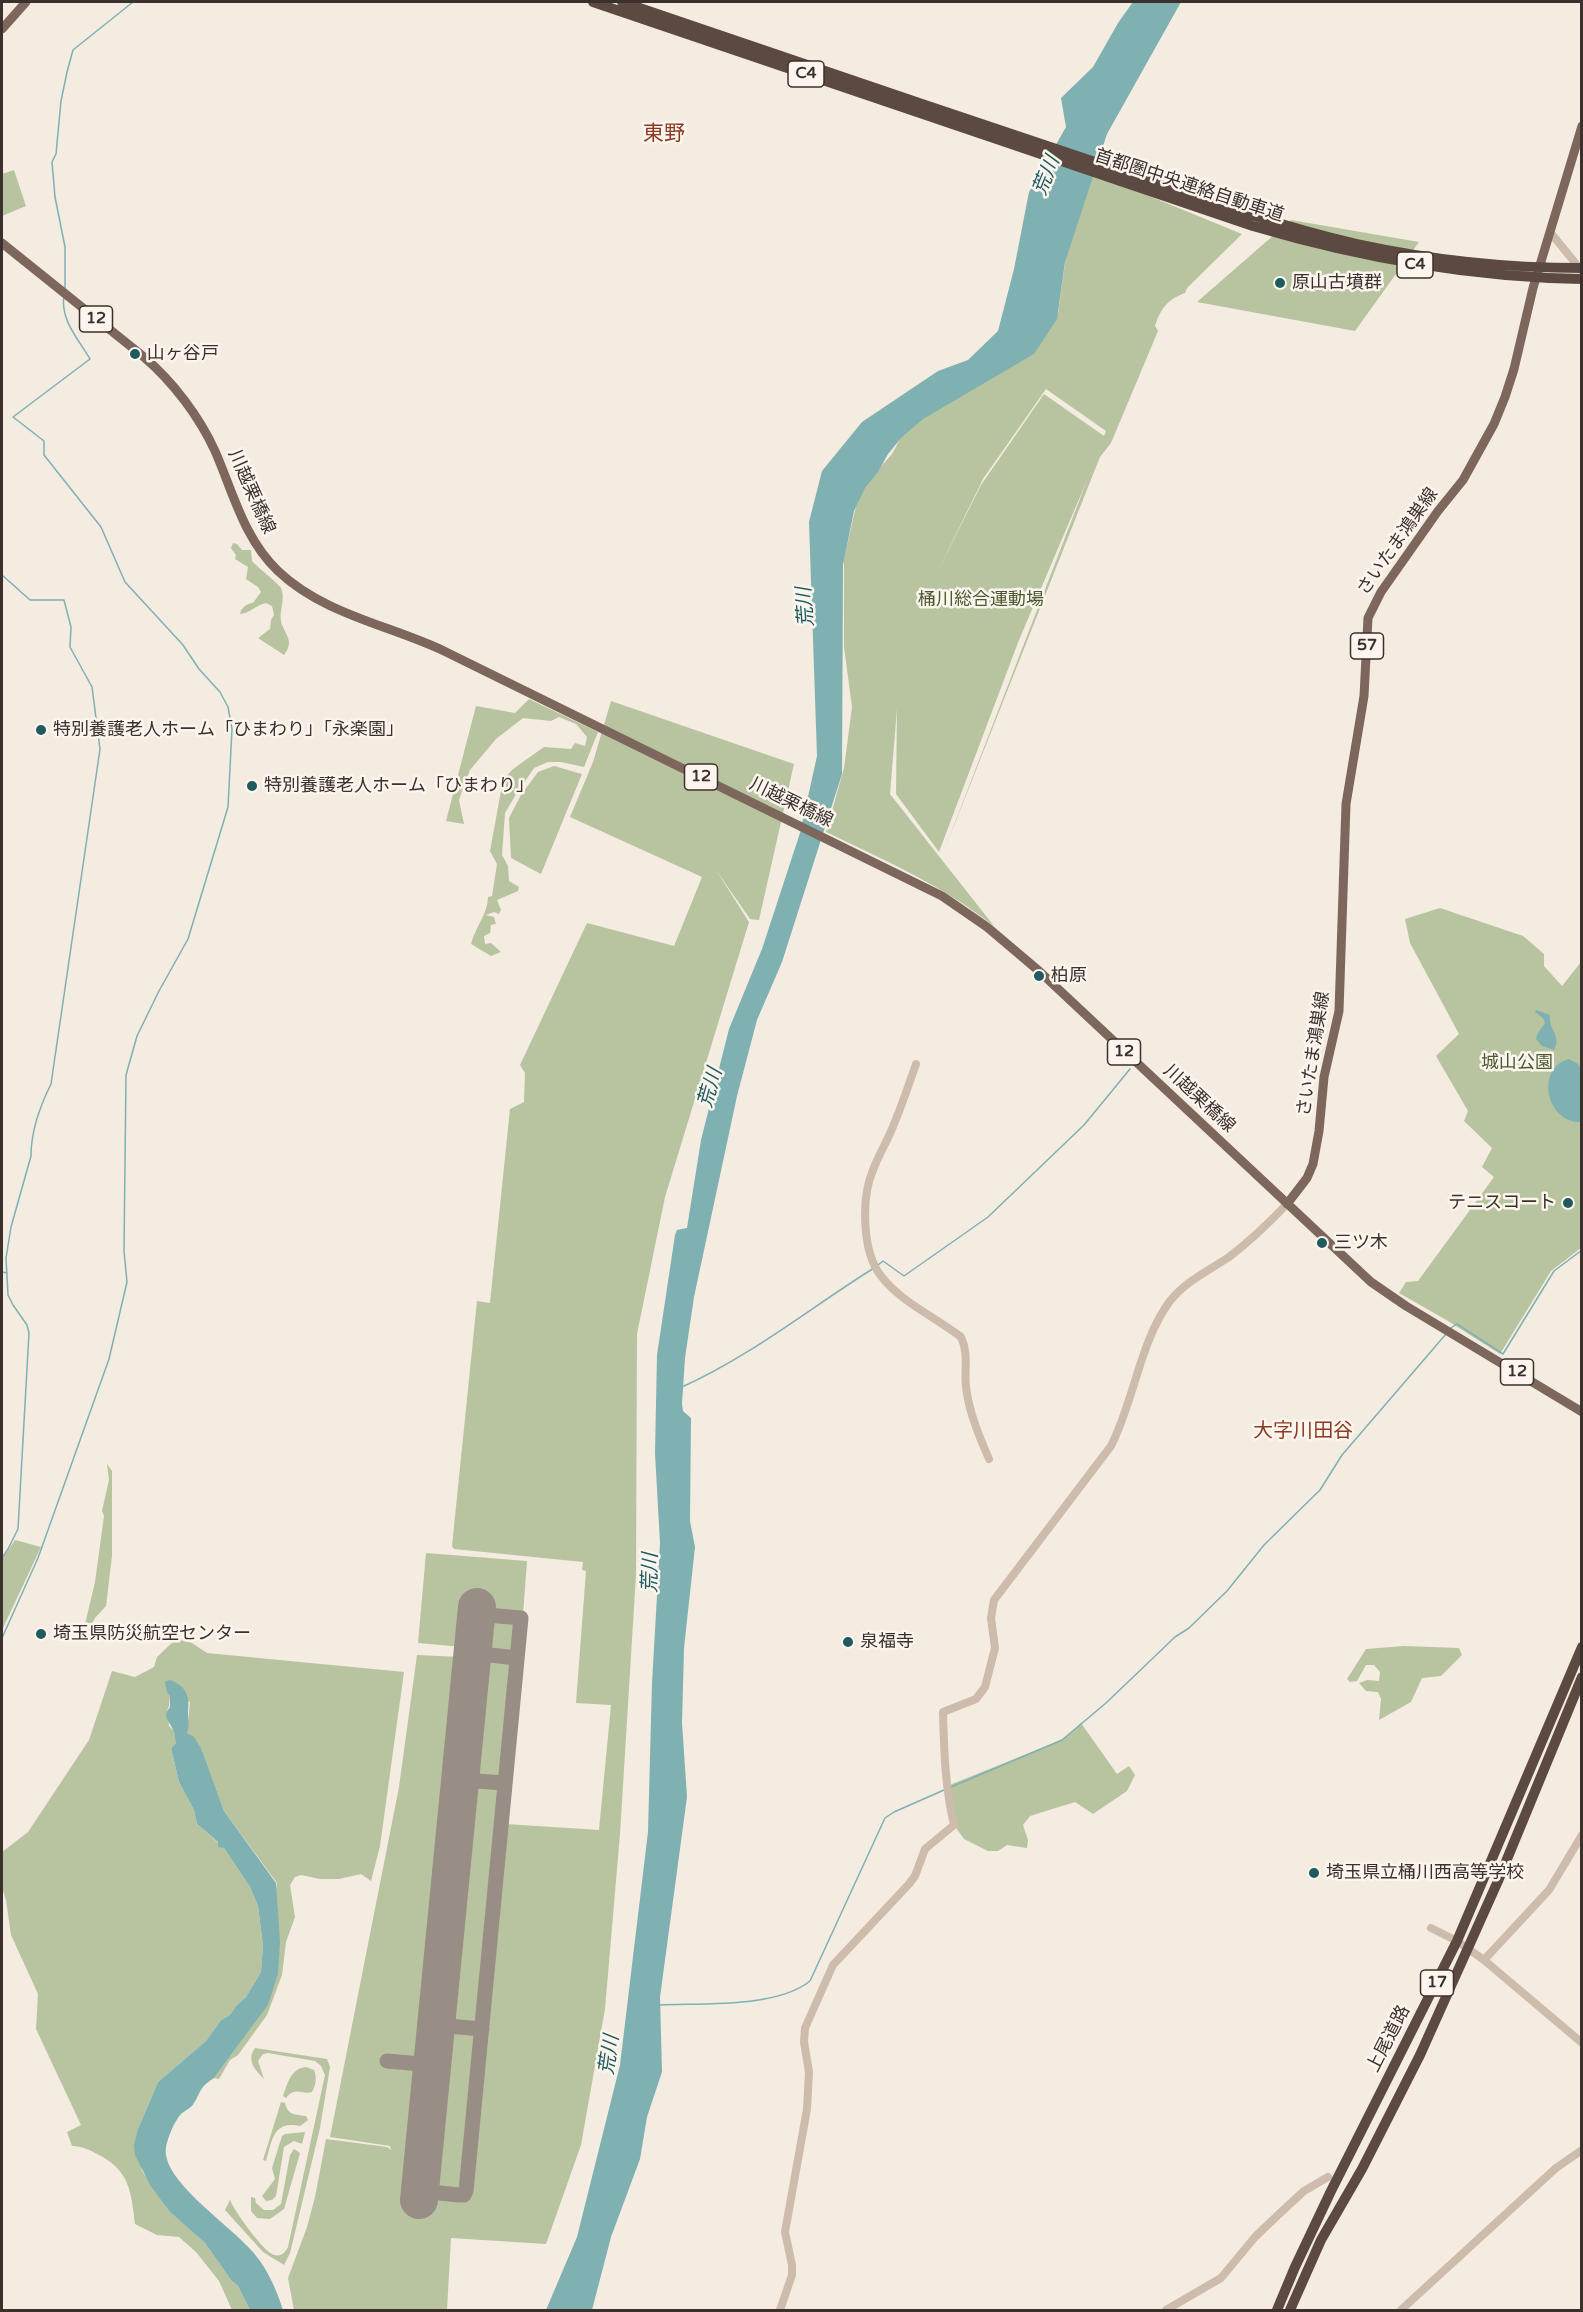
<!DOCTYPE html>
<meta charset="utf-8">
<style>
body{margin:0}
#map{position:relative;width:1583px;height:2312px;overflow:hidden;background:#f4ebe1;font-family:"Varela Round",sans-serif}
canvas{display:block}
.frame{position:absolute;inset:0;border:3px solid #3b302b;pointer-events:none}
</style>
<div id="map">
<canvas width="1583" height="2312"></canvas>
<div class="frame"></div>
</div>
<script>
const ctx = document.querySelector('canvas').getContext('2d');
ctx.lineJoin = 'round';
function fill(path, color) {
  ctx.fillStyle = color;
  ctx.fill(path, 'evenodd');
}
function strokePath(path, color, width, dash) {
  ctx.strokeStyle = color;
  ctx.lineWidth = width;
  ctx.lineCap = dash ? 'butt' : 'round';
  ctx.setLineDash(dash || []);
  ctx.stroke(path);
}
function write(font, color, halo, rows, align = 'center') {
  ctx.font = font + ' "Varela Round","Noto Sans JP",sans-serif';
  ctx.lineWidth = 5;
  ctx.setLineDash([]);
  ctx.textBaseline = 'middle';
  ctx.strokeStyle = halo;
  ctx.fillStyle = color;
  for (const [text, x, y, turn = 0] of rows) {
    ctx.save();
    ctx.translate(x, y);
    ctx.rotate((+turn || 0) * Math.PI / 180);
    ctx.textAlign = isNaN(turn) ? turn : align;
    if (halo) ctx.strokeText(text, 0, 0);
    ctx.fillText(text, 0, 0);
    ctx.restore();
  }
}
fill(new Path2D(`
 M 14,170 L 26,206 L 2,216 L 2,174 Z
 M 1093,173 L 1242,234 L 1187,288 L 1185,293 C 1167,300 1161,308 1155,326 L 1158,331 L 1111,443 L 1100,457 L 1090,482 L 942,856 L 1088,478 L 1019,640 L 939,852 L 896,794 L 897,709 L 890,794 L 994,926 C 943,886 885,860 826,832 L 844,768 L 852,707 L 844,647 L 844,559 L 856,506 L 867,482 L 892,454 L 904,432 L 925,414 L 1035,348 L 1058,313 L 1066,256 ZM 1046,389 L 1106,431 L 1104,436 L 1044,394 L 981,485 L 936,575 L 983,479 Z
 M 1291,220 L 1419,242 L 1355,331 L 1197,302 Z
 M 233,543 L 237,544 L 242,550 L 251,550 L 252,561 C 258,568 277,582 281,588 C 286,598 279,610 281,621 C 283,633 296,640 284,655 L 258,638 L 270,629 L 271,620 L 274,615 L 272,606 L 266,603 C 256,605 249,614 240,614 C 241,608 247,603 253,603 L 261,592 L 258,587 L 246,579 L 248,567 L 235,559 L 236,555 L 231,548 Z
 M 529,699 L 598,732 L 584,767 L 561,762 L 548,762 L 534,768 L 515,796 L 505,813 L 502,855 L 508,866 L 509,881 L 519,887 L 518,891 L 497,900 L 501,910 L 499,914 L 494,912 L 486,915 L 494,917 L 496,924 L 491,925 L 490,933 L 484,936 L 485,944 L 491,943 L 501,952 L 491,956 L 471,944 C 475,928 488,913 488,897 L 492,896 L 497,864 L 490,851 L 503,780 L 513,769 L 544,747 L 571,749 L 575,743 L 585,746 L 587,737 L 576,724 L 559,717 L 551,721 L 523,718 L 496,739 L 470,770 L 464,785 L 459,800 L 464,824 L 446,821 L 476,706 L 515,713 Z
 M 611,701 L 794,764 L 759,920 L 750,919 L 716,870 L 749,922 L 665,1197 L 637,1334 L 636,1575 L 620,1834 L 605,2009 L 581,2145 L 546,2244 L 451,2238 L 447,2310 L 294,2310 L 288,2278 L 307,2227 L 315,2197 L 326,2139 L 387,2147 L 391,2150 L 390,2146 L 330,2137 L 399,1787 L 417,1655 L 461,1657 L 410,2201 L 428,2203 L 428,2196 L 469,2200 L 506,1824 L 599,1830 L 611,1705 L 576,1703 L 586,1571 L 582,1570 L 583,1562 L 454,1549 L 452,1546 L 477,1301 L 490,1303 L 510,1109 L 524,1102 L 525,1073 L 520,1065 L 587,923 L 674,946 L 702,877 L 570,817 L 593,762 Z
 M 554,766 L 582,774 L 541,874 L 511,858 L 509,818 L 521,795 L 538,772 Z
 M 1440,908 L 1523,936 L 1544,954 L 1544,966 L 1562,986 L 1581,962 L 1581,1248 L 1551,1271 L 1500,1354 L 1448,1321 L 1399,1293 L 1406,1282 L 1418,1281 L 1494,1177 L 1482,1167 L 1492,1148 L 1464,1121 L 1468,1111 L 1436,1056 L 1459,1034 L 1410,943 L 1405,919 Z
 M 107,1464 L 112,1471 L 112,1556 L 106,1606 L 95,1618 L 85,1637 L 82,1637 L 95,1582 L 104,1516 L 102,1511 L 109,1480 Z
 M 15,1540 L 41,1547 L 2,1630 L 2,1559 Z
 M 426,1553 L 527,1561 L 523,1615 L 487,1611 L 487,1605 L 465,1604 L 463,1647 L 418,1643 Z
 M 486,1620 L 516,1622 L 514,1651 L 484,1648 Z
 M 176,1639 L 192,1643 L 207,1653 L 404,1672 L 380,1846 L 371,1881 L 361,1874 L 339,1879 L 320,1879 L 301,1875 L 295,1877 L 290,1885 L 295,1917 L 286,1942 L 282,1975 L 267,2015 L 238,2055 L 230,2060 L 219,2079 L 214,2078 L 259,2017 L 277,1883 L 224,1811 L 202,1750 L 187,1733 L 190,1702 L 170,1696 L 169,1706 L 167,1711 L 169,1726 L 174,1731 L 176,1743 L 171,1748 L 179,1782 L 194,1810 L 197,1824 L 224,1848 L 250,1887 L 258,1906 L 263,1945 L 261,1972 L 246,1997 L 236,2006 L 230,2015 L 221,2020 L 206,2041 L 158,2082 L 138,2129 L 142,2171 L 170,2212 L 205,2243 L 231,2280 L 238,2286 L 250,2310 L 232,2310 L 219,2281 L 196,2252 L 179,2237 L 157,2235 L 135,2224 C 131,2192 130,2171 99,2155 C 90,2150 82,2146 72,2146 L 67,2132 L 81,2125 L 36,2029 L 38,1994 L 11,1935 L 6,1900 L 2,1887 L 2,1852 L 28,1832 L 89,1740 L 112,1671 L 135,1677 L 154,1667 L 157,1657 Z
 M 1404,1646 L 1459,1648 L 1462,1655 L 1441,1676 L 1422,1678 L 1411,1702 L 1379,1720 L 1381,1699 L 1378,1692 L 1366,1691 L 1359,1683 L 1367,1680 L 1379,1681 L 1380,1672 L 1374,1665 L 1366,1665 L 1357,1681 L 1350,1682 L 1347,1679 L 1366,1649 Z
 M 483,1659 L 512,1662 L 499,1778 L 471,1774 Z
 M 1081,1723 L 1117,1774 L 1129,1766 L 1135,1775 L 1127,1791 L 1093,1814 L 1075,1802 L 1030,1816 L 1023,1825 L 1028,1840 L 1027,1848 L 1007,1845 L 998,1851 L 988,1851 L 964,1839 L 954,1825 L 947,1786 L 1062,1740 Z
 M 469,1786 L 498,1788 L 478,2023 L 447,2020 Z
 M 446,2030 L 477,2032 L 461,2190 L 430,2187 Z
 M 255,2048 L 327,2059 L 330,2067 L 320,2128 L 290,2253 L 284,2265 L 263,2252 L 225,2210 L 230,2200 C 235,2212 261,2248 272,2254 C 280,2258 285,2253 288,2247 L 325,2075 L 321,2066 L 315,2061 L 268,2053 L 263,2054 L 258,2061 L 264,2079 C 255,2070 246,2060 255,2048 Z
 M 306,2067 L 314,2070 C 317,2077 316,2085 312,2092 C 302,2095 295,2086 286,2098 L 283,2096 C 288,2083 290,2069 306,2067 Z
 M 281,2102 L 285,2103 C 288,2116 295,2114 306,2116 L 308,2120 L 300,2126 C 273,2120 272,2141 266,2161 L 263,2160 Z
 M 305,2132 L 302,2144 L 294,2141 L 284,2147 L 276,2196 L 272,2200 L 266,2201 L 262,2196 L 275,2179 L 272,2168 L 282,2136 L 285,2134 Z
 M 294,2149 L 300,2153 L 284,2209 L 270,2219 L 257,2218 L 251,2211 L 251,2197 L 255,2198 L 256,2203 L 264,2210 L 273,2210 L 281,2204 L 290,2155 Z`), '#b8c4a0');
fill(new Path2D(`
 M 1133,2 L 1181,2 L 1107,134 L 1065,262 L 1057,319 L 1034,354 L 923,419 L 902,437 L 888,454 L 878,472 L 865,488 L 854,511 L 843,565 L 842,774 L 782,962 L 757,1020 L 737,1096 L 694,1297 L 685,1358 L 682,1404 L 683,1411 L 691,1418 L 690,1521 L 695,1547 L 684,1648 L 682,1723 L 687,1797 L 660,1997 L 662,2072 L 647,2117 L 640,2159 L 611,2237 L 592,2310 L 546,2310 L 577,2237 L 620,2065 L 648,1832 L 652,1683 L 660,1543 L 655,1453 L 657,1355 L 675,1235 L 677,1230 L 687,1228 L 701,1140 L 729,1029 L 762,949 L 800,833 L 817,756 L 809,522 L 822,471 L 862,422 L 938,371 L 968,360 L 998,331 L 1014,269 L 1029,192 L 1066,127 L 1061,98 L 1093,67 L 1118,23 Z
 M 1536,1010 L 1550,1015 C 1548,1029 1562,1036 1554,1050 L 1542,1046 L 1536,1039 C 1540,1023 1554,1025 1535,1012 Z
 M 1569,1059 L 1578,1064 L 1581,1069 L 1582,1122 C 1547,1125 1534,1068 1569,1059 Z
 M 170,1680 C 186,1686 190,1696 188,1712 C 188,1720 190,1726 187,1733 L 194,1737 L 202,1750 L 224,1811 L 276,1883 L 280,1942 L 278,1974 L 268,2005 L 214,2078 C 197,2089 202,2092 192,2106 C 189,2109 184,2111 181,2114 C 174,2122 168,2137 166,2147 C 160,2183 241,2231 260,2261 C 270,2275 278,2294 283,2310 L 250,2310 L 238,2286 L 231,2280 L 205,2243 L 170,2212 L 150,2185 L 135,2155 L 134,2145 L 138,2129 L 158,2082 L 206,2041 L 221,2020 L 230,2015 L 236,2006 L 246,1997 L 261,1972 L 263,1945 L 258,1906 L 250,1887 L 224,1848 L 218,1847 L 218,1842 L 197,1824 L 194,1810 L 179,1782 L 171,1748 L 176,1743 C 175,1739 175,1736 174,1732 C 171,1722 161,1718 170,1707 L 170,1696 L 167,1692 L 165,1682 Z`), '#7fb0b2');
strokePath(new Path2D(`
 M 2,17 L 2,16
 M 65,289 L 65,247 L 55,197 L 52,162 L 56,154 L 61,101 L 67,72 L 73,50 L 133,2
 M 2,575 L 30,600 L 64,600 L 71,627 L 70,647 L 92,687 L 100,749 L 51,1084 C 40,1106 31,1130 31,1156 L 11,1227 L 6,1258 L 8,1295 L 13,1305 L 27,1325 L 29,1333 L 18,1529 L 8,1549 L 2,1558
 M 878,1265 L 883,1261 L 904,1276 L 988,1217 L 1084,1125 L 1130,1069
 M 2,1272 L 7,1273
 M 1451,1328 L 1457,1324 L 1503,1354 L 1554,1271 L 1582,1250
 M 682,1387 C 751,1356 810,1308 874,1268
 M 2,1638 L 38,1558 L 109,1359 L 127,1282 L 124,1251 L 126,1075 L 137,1036 L 159,991 L 188,939 L 228,807 L 232,729 L 228,707 L 220,692 L 199,669 L 183,645 L 125,582 L 101,527 L 44,455 L 44,441 L 13,417 L 90,359 C 79,340 60,320 64,296
 M 951,1787 L 1062,1740 L 1106,1703 L 1175,1637 L 1189,1628 L 1227,1591 L 1264,1545 L 1320,1490 L 1342,1455 L 1446,1334
 M 660,2005 C 701,2003 777,2008 810,1981 L 885,1818 L 894,1812 L 944,1790`), '#7fb0b2', 1.5);
strokePath(new Path2D(`
 M 472,1653 L 517,1658
 M 460,1780 L 505,1783
 M 436,2025 L 482,2029
 M 387,2061 L 432,2065
 M 420,2191 L 459,2195 L 464,2195 L 466,2191 L 521,1618 L 476,1614`), '#988e86', 15);
strokePath(new Path2D(`
 M 419,2200 L 477,1607`), '#988e86', 38);
strokePath(new Path2D(`
 M 1550,232 L 1581,270
 M 916,1064 C 909,1084 902,1105 894,1124 C 888,1140 879,1154 873,1170 C 861,1198 862,1252 881,1276 C 901,1302 935,1317 961,1337 C 969,1354 964,1369 966,1387 C 969,1412 979,1436 989,1459
 M 1431,1928 L 1457,1941 L 1484,1960 L 1582,2043
 M 1484,1960 L 1549,1890 L 1582,1835
 M 780,2310 L 792,2275 L 792,2265 L 785,2232 L 807,2109 L 809,2072 L 804,2042 L 805,2028 L 833,1965 L 909,1884 L 915,1876 L 925,1849 L 954,1825 C 945,1787 944,1750 943,1712 L 976,1699 L 985,1687 L 995,1648 L 991,1618 L 994,1600 L 1111,1446 C 1134,1401 1140,1341 1170,1301 C 1186,1281 1208,1271 1229,1257 C 1250,1241 1269,1223 1287,1204
 M 1166,2310 L 1221,2278 L 1255,2237 L 1278,2215 L 1304,2191 L 1328,2177
 M 1401,2310 L 1556,2168 L 1582,2150`), '#cdbbac', 8);
strokePath(new Path2D(`
 M 2,29 L 26,2
 M 2,243 L 144,357 C 173,382 199,416 215,451 C 233,492 244,539 278,571 C 323,614 389,625 444,651 L 942,896 L 987,927 L 1039,971 L 1371,1282 L 1406,1306 L 1582,1412
 M 1287,1204 L 1307,1178 L 1313,1164 L 1319,1131 L 1324,1077 L 1339,1011 L 1346,804 L 1364,696 L 1368,618 L 1381,592 L 1438,511 L 1463,480 L 1494,424 L 1505,397 L 1514,369 L 1533,288 L 1582,126`), '#7d675c', 9);
strokePath(new Path2D(`
 M 593,2 L 1253,226 C 1361,258 1469,277 1582,279
 M 622,2 C 772,53 923,105 1074,155 C 1167,186 1261,222 1357,244 C 1431,260 1506,268 1582,268
 M 1277,2310 L 1295,2267 L 1331,2191 L 1457,1941 L 1582,1647
 M 1290,2310 L 1321,2240 L 1362,2169 L 1420,2055 L 1498,1881 L 1582,1677`), '#5c4a42', 10);
for (const [x, y, r, color] of [
 [1280,283,6,"#1f5a5e"],
 [135,354,6,"#1f5a5e"],
 [41,730,6,"#1f5a5e"],
 [252,786,6,"#1f5a5e"],
 [1039,976,6,"#1f5a5e"],
 [1568,1203,6,"#1f5a5e"],
 [1322,1243,6,"#1f5a5e"],
 [41,1634,6,"#1f5a5e"],
 [848,1642,6,"#1f5a5e"],
 [1314,1873,6,"#1f5a5e"]
]) {
  const dot = new Path2D();
  dot.arc(x, y, r, 0, 2 * Math.PI);
  ctx.fillStyle = color;
  ctx.fill(dot);
  strokePath(dot, '#fbf5ee', 2);
}
for (const [x, y, w] of [
 [806,74,36],
 [1415,265,36],
 [96,319,33],
 [1367,646,33],
 [701,777,33],
 [1124,1052,33],
 [1517,1372,33],
 [1437,1983,33]
]) {
  const box = new Path2D();
  box.roundRect(x - w / 2, y - 13, w, 26, 4.5);
  ctx.fillStyle = '#fbf5ee';
  ctx.fill(box);
  strokePath(box, '#3b302b', 1.5);
}
write('bold 16px', '#3b302b', null, [
 ["C4",806,74],
 ["C4",1415,265],
 ["12",96,319],
 ["57",1367,646],
 ["12",701,777],
 ["12",1124,1052],
 ["12",1517,1372],
 ["17",1437,1983]
]);
write('18px', '#3b302b', '#fbf5ee', [
 ["首都圏中央連絡自動車道",1189,186,18],
 ["川越栗橋線",251,492,66],
 ["さいたま鴻巣線",1398,542,-55],
 ["川越栗橋線",791,803,26],
 ["さいたま鴻巣線",1314,1054,-81],
 ["川越栗橋線",1199,1099,43],
 ["上尾道路",1389,2039,-63]
]);
write('18px', '#3b302b', '#fbf5ee', [
 ["原山古墳群",1292,283],
 ["山ヶ谷戸",147,354],
 ["特別養護老人ホーム「ひまわり」「永楽園」",53,730],
 ["特別養護老人ホーム「ひまわり」",264,786],
 ["柏原",1051,976],
 ["テニスコート",1556,1203,"right"],
 ["三ツ木",1334,1243],
 ["埼玉県防災航空センター",53,1634],
 ["泉福寺",860,1642],
 ["埼玉県立桶川西高等学校",1326,1873]
], 'left');
write('18px', '#4a5a2e', '#fbf5ee', [
 ["桶川総合運動場",981,600],
 ["城山公園",1517,1063]
]);
write('italic 20px', '#1f5a5e', '#fbf5ee', [
 ["荒川",1047,176,-68],
 ["荒川",806,607,-94],
 ["荒川",711,1088,-74],
 ["荒川",651,1573,-89],
 ["荒川",610,2055,-82]
]);
write('20px', '#8c3b22', '#fbf5ee', [
 ["大字川田谷",1303,1432]
]);
write('21px', '#8c3b22', '#fbf5ee', [
 ["東野",664,134]
]);
</script>
